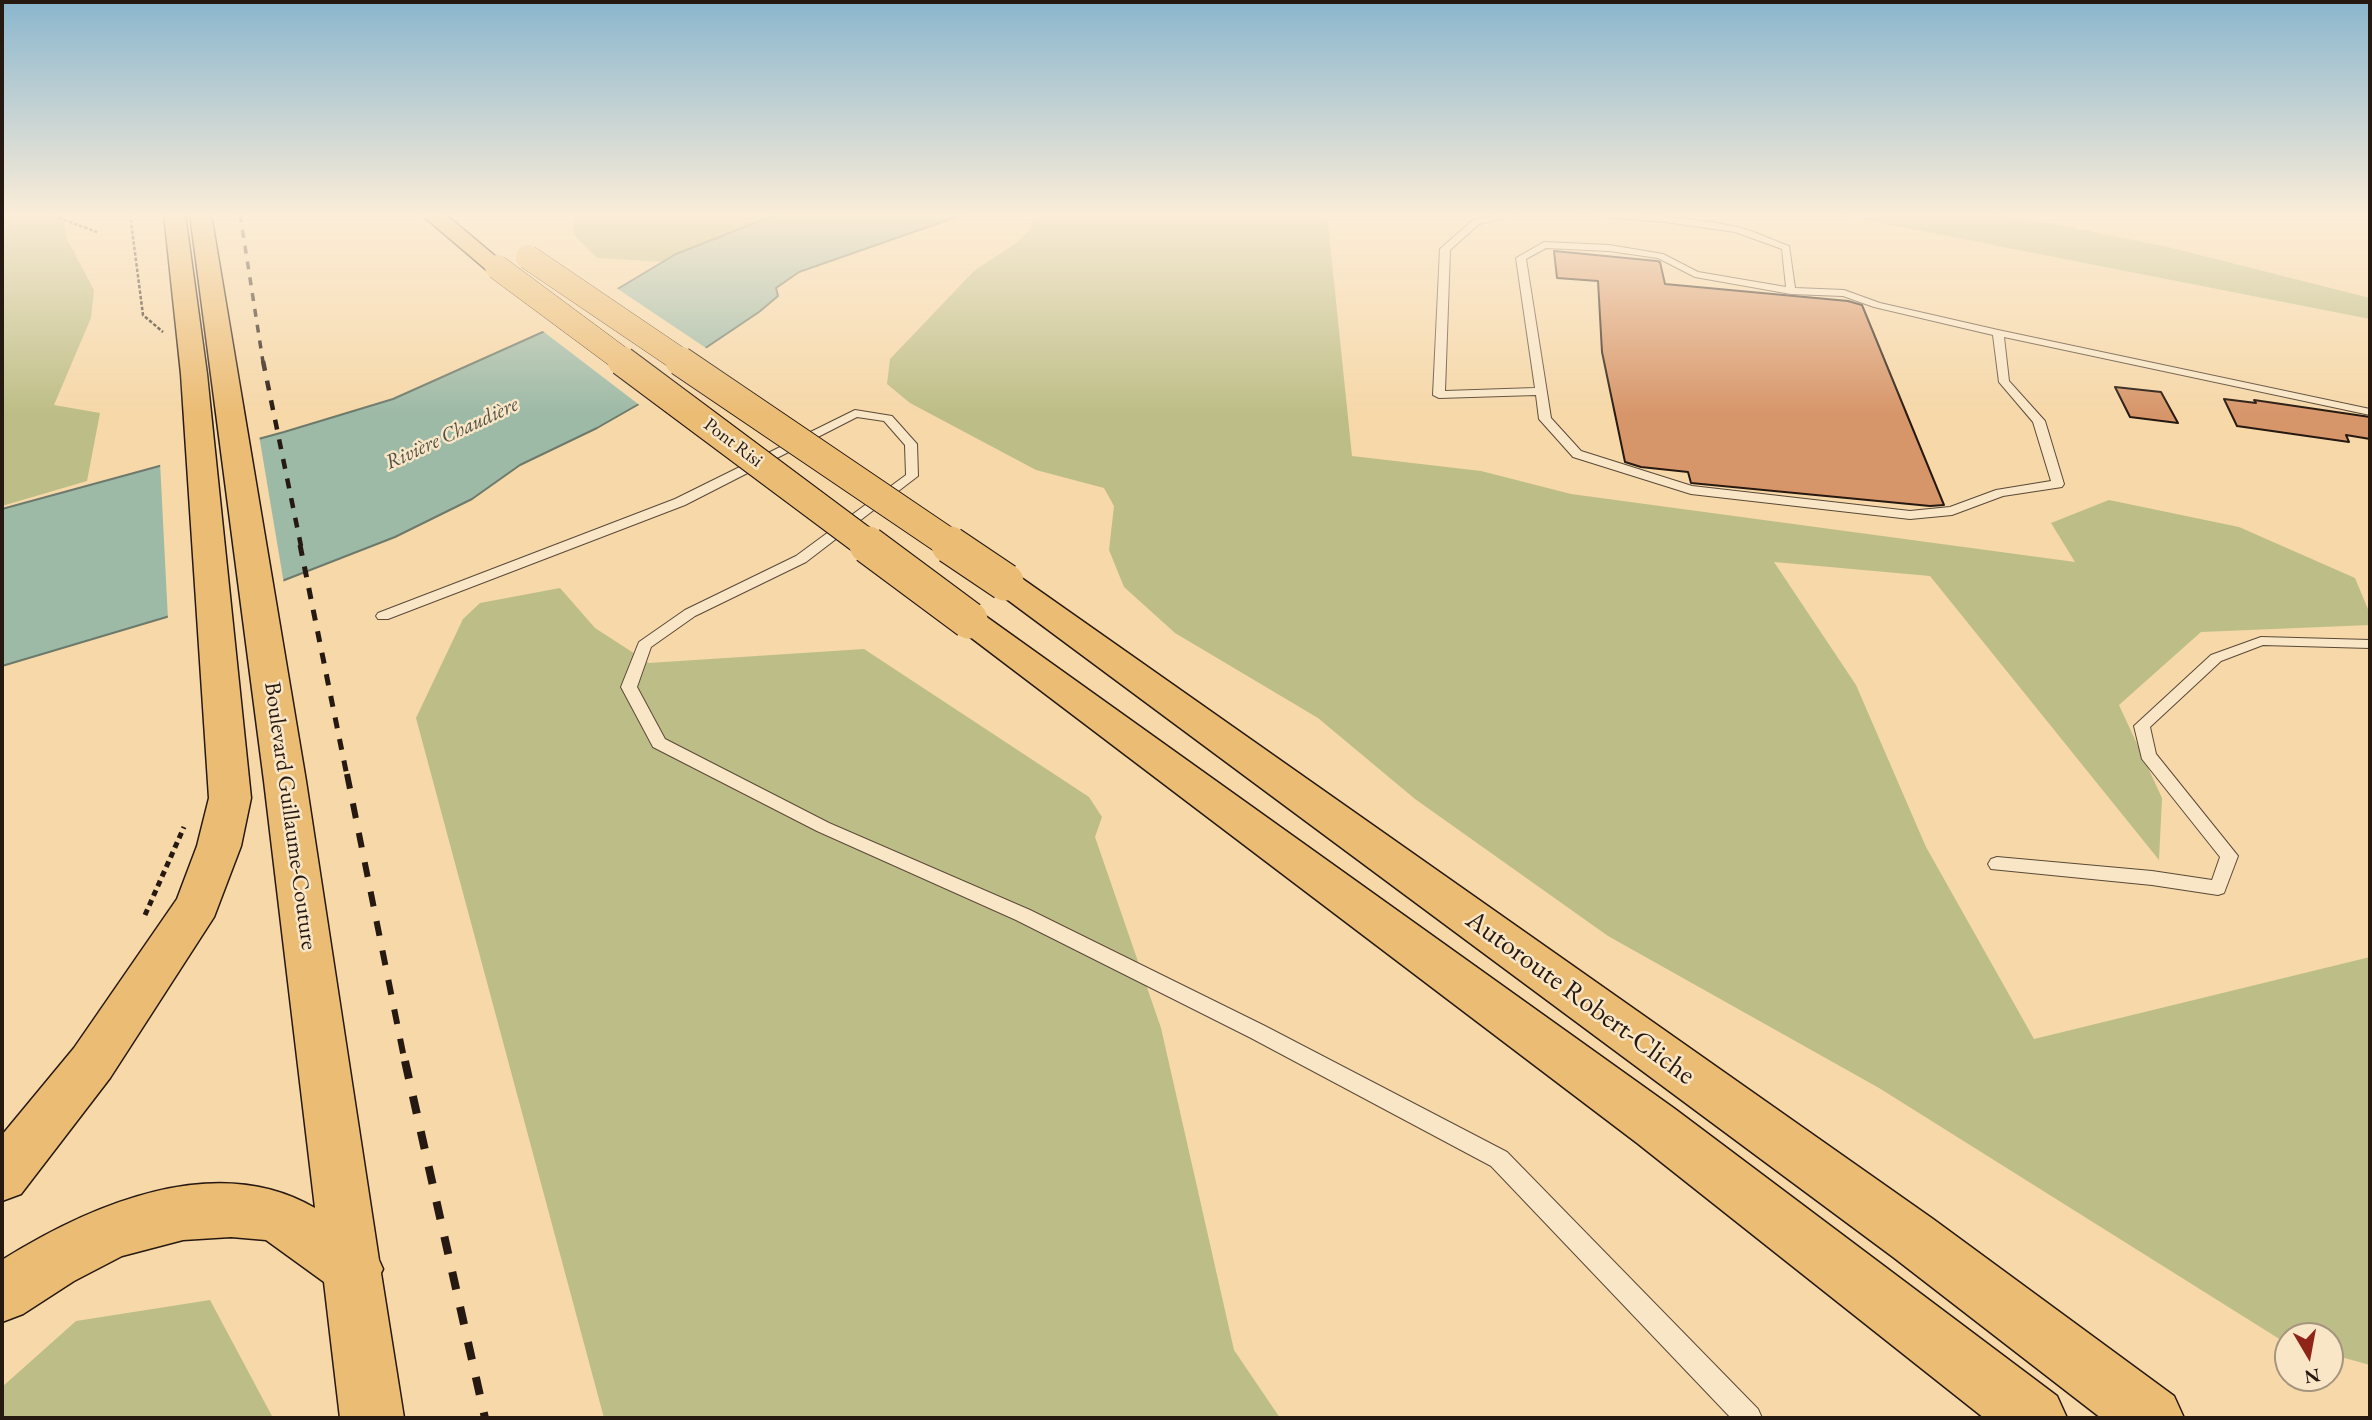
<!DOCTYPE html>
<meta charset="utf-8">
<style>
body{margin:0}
#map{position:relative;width:2372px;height:1420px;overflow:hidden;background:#f6d8a9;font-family:"EB Garamond",serif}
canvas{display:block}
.frame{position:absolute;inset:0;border:4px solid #261911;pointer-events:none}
.north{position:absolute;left:2274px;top:1322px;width:70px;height:70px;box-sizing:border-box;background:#f9e6c7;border:2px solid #a5947e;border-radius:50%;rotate:170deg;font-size:19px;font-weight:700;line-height:28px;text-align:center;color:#261911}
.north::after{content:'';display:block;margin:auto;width:24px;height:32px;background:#8f2418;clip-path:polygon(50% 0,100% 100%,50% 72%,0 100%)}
</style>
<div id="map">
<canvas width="2372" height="1420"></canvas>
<div class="frame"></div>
<div class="north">N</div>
</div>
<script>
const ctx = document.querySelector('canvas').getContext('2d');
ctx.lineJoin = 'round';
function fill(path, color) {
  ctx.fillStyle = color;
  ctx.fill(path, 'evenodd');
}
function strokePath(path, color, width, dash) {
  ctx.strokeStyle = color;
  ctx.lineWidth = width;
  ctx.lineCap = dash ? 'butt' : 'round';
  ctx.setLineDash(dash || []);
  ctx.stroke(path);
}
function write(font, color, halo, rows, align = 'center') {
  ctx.font = font + ' "EB Garamond",serif';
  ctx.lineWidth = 5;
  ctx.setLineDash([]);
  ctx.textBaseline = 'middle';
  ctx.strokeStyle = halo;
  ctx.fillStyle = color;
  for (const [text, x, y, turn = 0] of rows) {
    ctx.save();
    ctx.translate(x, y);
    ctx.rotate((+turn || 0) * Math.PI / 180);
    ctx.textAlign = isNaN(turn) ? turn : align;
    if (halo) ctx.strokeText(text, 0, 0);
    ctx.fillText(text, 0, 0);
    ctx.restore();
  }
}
fill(new Path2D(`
 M 2,214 L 62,215 L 68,241 L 94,290 L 91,318 L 54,405 L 100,413 L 87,481 L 2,506 Z
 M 575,214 L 778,214 L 676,254 L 665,262 L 597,258 L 573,234 Z
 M 1035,214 L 1327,214 L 1352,456 L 1481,471 L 1571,494 L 2075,562 L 2051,523 L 2109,500 L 2239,527 L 2355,578 L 2370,614 L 2370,625 L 2201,632 L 2119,705 L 2162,798 L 2159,860 L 1930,576 L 1774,562 L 1856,685 L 1926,847 L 2034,1039 L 2370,957 L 2370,1365 L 2330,1354 L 2330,1336 L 2288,1336 L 2288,1342 L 2281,1340 L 1879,1088 L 1608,936 L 1415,799 L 1318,718 L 1175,633 L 1124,587 L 1109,550 L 1114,506 L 1104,488 L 1036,470 L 910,403 L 887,384 L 890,359 L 974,271 L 1016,243 L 1029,231 Z
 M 1835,214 L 1992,214 L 2059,225 L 2168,247 L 2370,298 L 2370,319 Z
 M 560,588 L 595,628 L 649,663 L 864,649 L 1089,797 L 1102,817 L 1095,837 L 1161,1028 L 1234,1350 L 1280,1418 L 604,1418 L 416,718 L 463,619 L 480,603 Z
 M 210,1300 L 273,1418 L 2,1418 L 2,1387 L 76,1321 Z`), '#bdbe87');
const water = new Path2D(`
 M 778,214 L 965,214 L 799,272 L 776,288 L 778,296 L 759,312 L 701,351 L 653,396 L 597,428 L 520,465 L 472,499 L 395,537 L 264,588 L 2,666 L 2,509 L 284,432 L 393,399 L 554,327 L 676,254 Z`);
fill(water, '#9dbaa7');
strokePath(water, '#6d7a6b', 2);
fill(new Path2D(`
 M 615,287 L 709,350 L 686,375 L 642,407 L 540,329 Z
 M 259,435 L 284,584 L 168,620 L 160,462 Z`), '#f6d8a9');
const building = new Path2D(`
 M 1554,251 L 1657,261 L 1660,262 L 1665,284 L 1848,301 L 1862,305 L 1944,505 L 1930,506 L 1691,483 L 1688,472 L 1641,467 L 1625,462 L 1602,352 L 1598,281 L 1557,278 Z
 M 2115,387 L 2161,392 L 2178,423 L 2130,417 Z
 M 2224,399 L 2256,403 L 2254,400 L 2370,417 L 2370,439 L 2346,435 L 2349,442 L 2237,426 Z`);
fill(building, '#d7966a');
strokePath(building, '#261911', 2);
const service = new Path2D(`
 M 1502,214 L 1522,214 L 1479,224 L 1450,250 L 1445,391 L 1535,388 L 1516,258 L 1544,242 L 1609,245 L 1663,254 L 1698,272 L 1786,287 L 1782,249 L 1735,232 L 1665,222 L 1573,214 C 1628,214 1683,215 1737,227 C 1755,231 1772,240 1789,246 L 1795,288 L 1844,290 L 1880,303 L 1998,330 L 2370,409 L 2370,415 L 2004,337 L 2009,381 L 2045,421 L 2064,484 L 2062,487 L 2003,496 L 1952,515 L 1910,519 L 1691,494 L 1573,457 L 1539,419 L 1536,395 L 1439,398 L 1433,395 L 1440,249 L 1473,220 ZM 1546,248 L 1609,251 L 1658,258 L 1695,277 L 1791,294 L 1843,296 L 1874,307 L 1993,335 L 1999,382 L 2033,422 L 2051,481 L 1996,490 L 1950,507 L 1910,511 L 1692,486 L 1581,451 L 1551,418 L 1526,259 Z
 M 855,410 L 892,416 L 917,444 L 918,476 L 806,562 L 695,616 L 651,647 L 637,687 L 665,739 L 829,823 L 1030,910 L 1265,1026 L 1507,1152 L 1758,1409 L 1762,1418 L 1731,1418 L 1491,1166 L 1251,1038 L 1016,920 L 817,831 L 653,747 L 621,687 L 639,642 L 685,610 L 796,556 L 906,475 L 905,445 L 884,421 L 857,417 L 685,505 L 388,619 L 378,619 L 376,616 L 378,613 L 675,499 Z
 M 2261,637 L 2370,640 L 2370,648 L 2263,645 L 2221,661 L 2150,727 L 2156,754 L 2238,856 L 2224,893 L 2218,895 L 2152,885 L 1991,869 L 1988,864 L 1991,859 L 1997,857 L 2152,871 L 2212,880 L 2220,857 L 2142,759 L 2134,726 L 2211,655 Z`);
const primary = new Path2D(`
 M 164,214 L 185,214 L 207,374 L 251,798 L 241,846 L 214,917 L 110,1078 L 21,1194 L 2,1201 L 2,1135 L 74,1048 L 177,899 L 197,846 L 209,798 L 181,374 Z
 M 190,214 L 211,214 L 306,781 L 379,1260 L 383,1269 L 381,1273 L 404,1418 L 340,1418 L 324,1282 L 266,1240 L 231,1237 L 183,1240 L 122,1256 L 74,1281 L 23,1314 L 2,1322 L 2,1260 C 90,1205 216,1150 315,1208 L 264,781 Z`);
const motorway = new Path2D(`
 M 421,214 L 445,214 L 508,267 L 505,272 L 489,272 Z
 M 1005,572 L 1017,575 L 1933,1219 L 2174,1396 L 2184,1418 L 2101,1418 L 1893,1257 L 993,589 L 988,582 L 993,575 Z
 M 969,609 L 981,613 L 1675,1109 L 2057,1396 L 2067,1418 L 1984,1418 L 1637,1143 L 957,627 L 951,620 L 957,613 Z`);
strokePath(service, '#5a4937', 2);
strokePath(primary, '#261911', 3);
strokePath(motorway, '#261911', 3);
strokePath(new Path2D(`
 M 48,214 L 97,232
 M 130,214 L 143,315 L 163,332`), '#261911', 2.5, [3.5, 2]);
strokePath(new Path2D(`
 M 145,915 L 184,827`), '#261911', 5, [6, 4.5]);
fill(service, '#f9e6c7');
fill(primary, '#ebbc74');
fill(motorway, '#ebbc74');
strokePath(new Path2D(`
 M 240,214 L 263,362`), '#261911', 3.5, [8, 8]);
strokePath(new Path2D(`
 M 263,361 L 301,546`), '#261911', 4.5, [10, 10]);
strokePath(new Path2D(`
 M 300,545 L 347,776`), '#261911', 5, [11, 11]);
strokePath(new Path2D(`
 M 347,774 L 405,1063`), '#261911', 6, [15, 15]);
strokePath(new Path2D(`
 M 405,1061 L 485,1418`), '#261911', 8, [18, 18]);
const motorwayBridgeFar2 = new Path2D(`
 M 528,257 L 683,362
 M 497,267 L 625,362`);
const motorwayBridgeFar1 = new Path2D(`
 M 622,361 L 870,546
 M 680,361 L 953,546`);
const motorwayBridge = new Path2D(`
 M 868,545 L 969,620
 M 950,545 L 1005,582`);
strokePath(motorwayBridgeFar2, '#261911', 25, []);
strokePath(motorwayBridgeFar1, '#261911', 31, []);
strokePath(motorwayBridge, '#261911', 39, []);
strokePath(motorwayBridgeFar2, '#ebbc74', 24);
strokePath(motorwayBridgeFar1, '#ebbc74', 29);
strokePath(motorwayBridge, '#ebbc74', 37);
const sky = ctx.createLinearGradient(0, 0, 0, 413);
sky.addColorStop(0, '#8ab6ce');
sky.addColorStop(0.52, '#fbedd8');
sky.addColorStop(1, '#fbedd800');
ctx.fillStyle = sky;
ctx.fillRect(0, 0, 2372, 413);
write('19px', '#261911', '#f9e6c7', [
 ["Pont Risi",733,443,37]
]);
write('italic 21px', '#505146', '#f9e6c7', [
 ["Rivière Chaudière",452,434,-25]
]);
write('23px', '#261911', '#f9e6c7', [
 ["Boulevard Guillaume-Couture",290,816,82]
]);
write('28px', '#261911', '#f9e6c7', [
 ["Autoroute Robert-Cliche",1580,998,36]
]);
</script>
